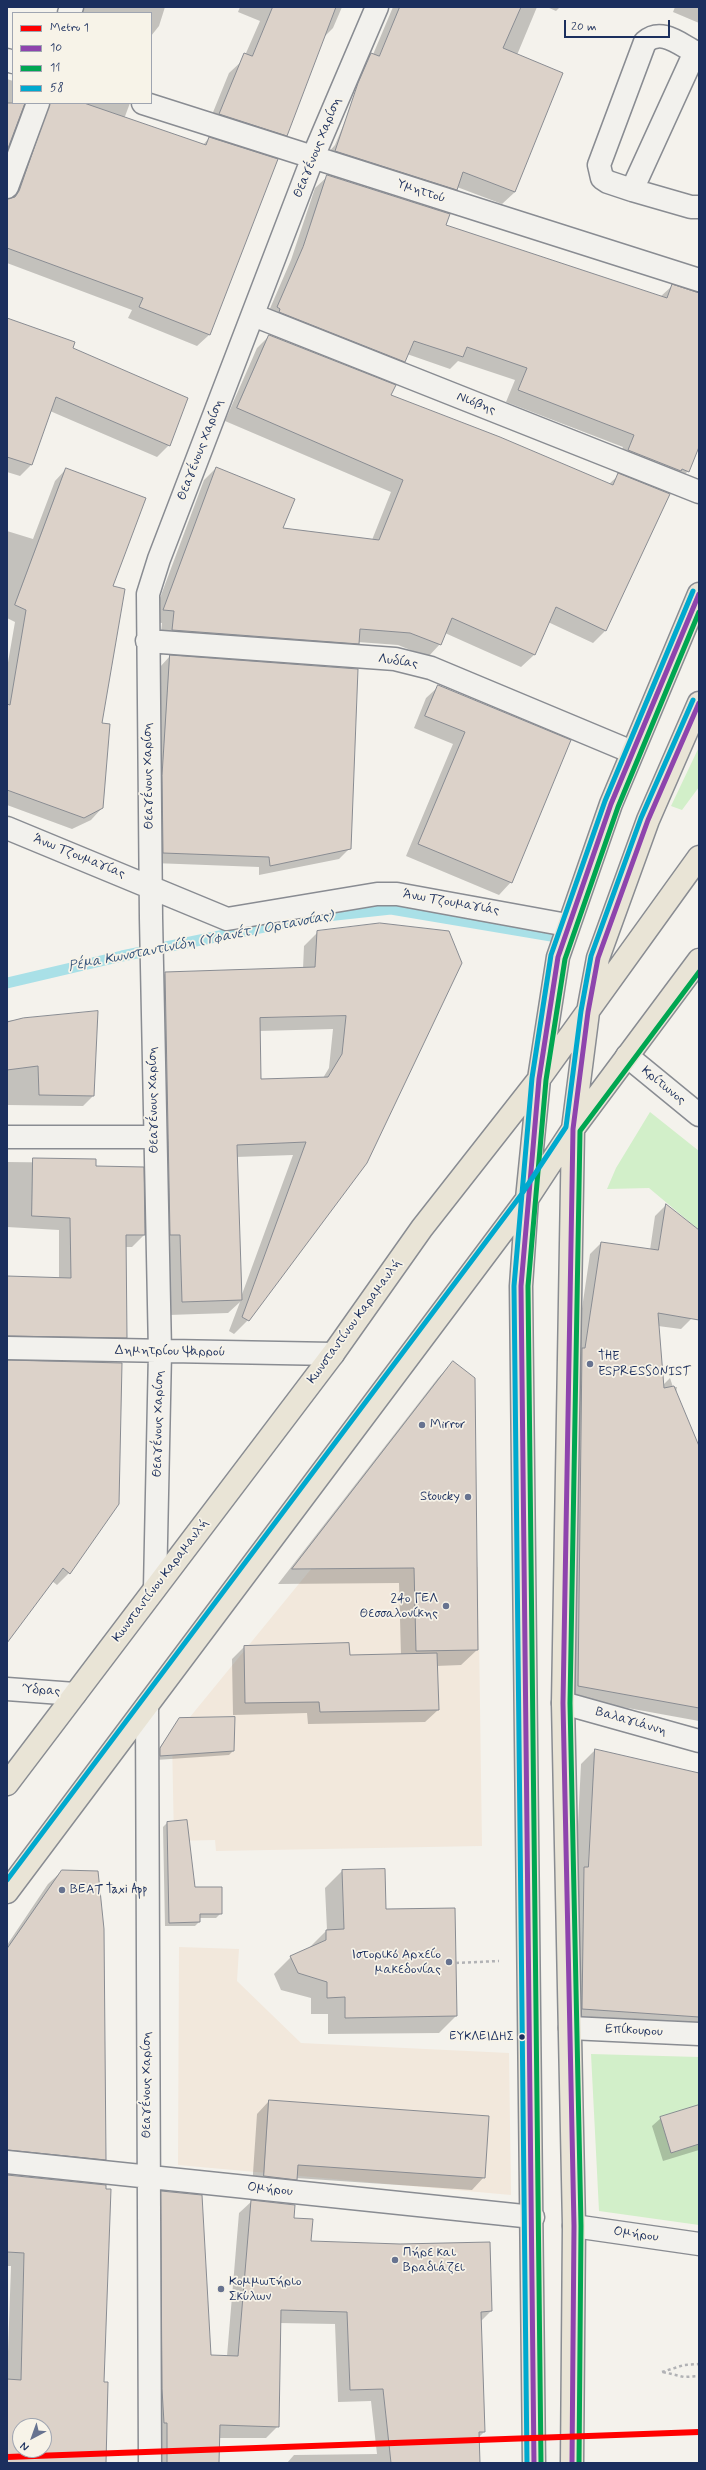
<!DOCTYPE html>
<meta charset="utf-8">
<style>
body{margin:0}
#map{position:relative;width:706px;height:2470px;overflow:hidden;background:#f4f2ec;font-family:Mynerve,sans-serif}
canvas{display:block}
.frame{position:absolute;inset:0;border:8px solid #1b2f5e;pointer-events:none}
.legend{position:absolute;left:12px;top:12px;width:140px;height:92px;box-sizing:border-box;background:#f7f3e8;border:1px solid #9fa5b1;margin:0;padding:5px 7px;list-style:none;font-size:12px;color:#1b2f5e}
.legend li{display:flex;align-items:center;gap:8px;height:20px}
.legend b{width:20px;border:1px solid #9fa5b1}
.north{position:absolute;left:12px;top:2418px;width:40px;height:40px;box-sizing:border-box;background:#f7f3e8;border:1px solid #9fa5b1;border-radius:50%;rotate:221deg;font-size:11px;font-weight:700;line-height:16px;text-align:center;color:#1b2f5e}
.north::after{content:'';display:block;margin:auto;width:14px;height:18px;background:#677390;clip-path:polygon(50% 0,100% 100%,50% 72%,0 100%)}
.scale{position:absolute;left:564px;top:20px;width:106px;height:18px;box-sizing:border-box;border:2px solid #1b2f5e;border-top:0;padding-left:5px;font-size:12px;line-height:14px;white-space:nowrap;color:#1b2f5e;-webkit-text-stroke:3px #f7f3e8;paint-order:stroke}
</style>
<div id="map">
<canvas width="706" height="2470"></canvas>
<div class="frame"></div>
<ul class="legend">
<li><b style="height:5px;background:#f00"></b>Metro 1</li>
<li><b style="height:5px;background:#8e44ad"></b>10</li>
<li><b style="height:5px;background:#00a651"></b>11</li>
<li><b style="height:5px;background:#00a9ce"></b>58</li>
</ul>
<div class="north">N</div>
<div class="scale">20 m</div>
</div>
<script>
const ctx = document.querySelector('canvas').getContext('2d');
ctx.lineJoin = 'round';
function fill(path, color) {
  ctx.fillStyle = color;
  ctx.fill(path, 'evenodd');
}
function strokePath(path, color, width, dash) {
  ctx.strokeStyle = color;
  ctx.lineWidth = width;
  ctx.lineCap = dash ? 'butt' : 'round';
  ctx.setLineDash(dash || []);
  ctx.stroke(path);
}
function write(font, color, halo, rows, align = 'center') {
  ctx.font = font + ' Mynerve,sans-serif';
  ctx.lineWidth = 3.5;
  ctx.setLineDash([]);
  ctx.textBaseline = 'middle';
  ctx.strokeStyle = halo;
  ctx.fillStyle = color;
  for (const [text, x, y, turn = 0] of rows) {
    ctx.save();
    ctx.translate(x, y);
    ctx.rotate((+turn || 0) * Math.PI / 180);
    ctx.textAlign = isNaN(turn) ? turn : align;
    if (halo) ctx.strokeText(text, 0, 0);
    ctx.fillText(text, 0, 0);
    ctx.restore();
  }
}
fill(new Path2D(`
 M 384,1567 L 478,1567 L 482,1846 L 216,1851 L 215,1840 L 174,1841 L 172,1739 L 311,1569 Z
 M 179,1947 L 239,1949 L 237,1981 L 301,2043 L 509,2053 L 511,2195 L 178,2165 Z`), '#f2e8dc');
fill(new Path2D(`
 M 699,747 L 699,787 L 682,810 L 671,806 Z
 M 650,1112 L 699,1151 L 699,1230 L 649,1188 L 607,1189 L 616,1168 Z
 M 591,2054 L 699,2057 L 699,2225 L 599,2211 Z`), '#d2efc9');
fill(new Path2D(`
 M 82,7 L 165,7 L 159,26 L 151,36 L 151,13 L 80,13 Z
 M 240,7 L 342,7 L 333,28 L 323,38 L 286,135 L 274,148 L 207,127 L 229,73 L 243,60 L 260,21 L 238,12 Z
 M 393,7 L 537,7 L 517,55 L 515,192 L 502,204 L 457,187 L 444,202 L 327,154 L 335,145 Z
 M 547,7 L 560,7 L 556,11 Z
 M 675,7 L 699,7 L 699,23 L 673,12 Z
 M 7,79 L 13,81 L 13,103 L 24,103 L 7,148 Z
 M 31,103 L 130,103 L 124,119 L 203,145 L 209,138 L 277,160 L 209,335 L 197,346 L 128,318 L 132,310 L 7,263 L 7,199 L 9,199 L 38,120 Z
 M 328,176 L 445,225 L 660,297 L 672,286 L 699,295 L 699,445 L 688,471 L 676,483 L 616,463 L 623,447 L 506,402 L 515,380 L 458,361 L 450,369 L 407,354 L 404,361 L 392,374 L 265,320 L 291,260 L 315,188 Z
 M 7,319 L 72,349 L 169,445 L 157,457 L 50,411 L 31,465 L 20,476 L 7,472 Z
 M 269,336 L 390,395 L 609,484 L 619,475 L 669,495 L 605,631 L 593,643 L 548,622 L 534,655 L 521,667 L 445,633 L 440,644 L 428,657 L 398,645 L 358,642 L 346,656 L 160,642 L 162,623 L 151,622 L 204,480 L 216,468 L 281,529 L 372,540 L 391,492 L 225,421 L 257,348 Z
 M 66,469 L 112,586 L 101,723 L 102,808 L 91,820 L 72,829 L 7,805 L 7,668 L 15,622 L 7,618 L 7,531 L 33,539 L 55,481 Z
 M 170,656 L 350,848 L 339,859 L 259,875 L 259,867 L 153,863 L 152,787 L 160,667 Z
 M 439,686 L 570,741 L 511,882 L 499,895 L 406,856 L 453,744 L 414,728 L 426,698 Z
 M 318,932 L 448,932 L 248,1320 L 234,1334 L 229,1331 L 240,1302 L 228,1313 L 169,1315 L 152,986 L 166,973 L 303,969 L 304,946 ZM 333,1029 L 329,1068 L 323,1078 L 260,1080 L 259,1031 ZM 293,1155 L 241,1297 L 236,1157 Z
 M 96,1012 L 93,1096 L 83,1106 L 7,1105 L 7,1021 Z
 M 7,1162 L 95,1163 L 95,1167 L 144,1235 L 132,1247 L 125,1247 L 126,1337 L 114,1349 L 7,1347 L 7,1278 L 59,1279 L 59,1230 L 7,1227 Z
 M 666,1205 L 699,1231 L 699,1283 L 692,1318 L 681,1329 L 658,1326 L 663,1385 L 670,1378 L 673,1387 L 677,1387 L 676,1393 L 699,1447 L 699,1721 L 567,1697 L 575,1356 L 590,1254 L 601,1243 L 650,1250 L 655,1216 Z
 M 7,1362 L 69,1573 L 57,1585 L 52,1581 L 7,1641 Z
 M 453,1362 L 477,1650 L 461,1665 L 436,1666 L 438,1710 L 425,1722 L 308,1724 L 307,1713 L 233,1715 L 232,1659 L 244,1647 L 349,1656 L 401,1655 L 399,1583 L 278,1584 L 438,1378 Z
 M 179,1719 L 233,1751 L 229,1755 L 156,1760 L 156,1753 Z
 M 595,1750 L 699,1775 L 699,2032 L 568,2023 L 581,1764 Z
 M 167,1823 L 194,1888 L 221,1913 L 216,1918 L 199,1918 L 199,1922 L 195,1926 L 165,1926 L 163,1827 Z
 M 62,1871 L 105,2159 L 91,2173 L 7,2164 L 7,1945 L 48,1884 Z
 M 342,1871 L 385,1910 L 454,1909 L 456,2016 L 439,2033 L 328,2034 L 328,2014 L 311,2014 L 311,1998 L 281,1990 L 274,1974 L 291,1957 L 309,1948 L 327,1930 L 325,1888 Z
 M 269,2101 L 484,2177 L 472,2190 L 296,2178 L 284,2192 L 252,2188 L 257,2114 Z
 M 699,2111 L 699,2150 L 663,2161 L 652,2126 L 661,2118 Z
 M 7,2176 L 105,2463 L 7,2463 L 7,2380 L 11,2266 L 7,2266 ZM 20,2426 L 44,2426 L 44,2450 L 20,2450 Z
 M 162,2192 L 210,2356 L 227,2356 L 239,2213 L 252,2201 L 293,2219 L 310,2242 L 491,2311 L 480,2322 L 484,2432 L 478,2438 L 479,2463 L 287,2463 L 294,2455 L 377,2454 L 371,2401 L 338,2402 L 335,2324 L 279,2323 L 278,2426 L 266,2438 L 218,2438 L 218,2463 L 155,2463 L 150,2204 Z`), '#0003');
strokePath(new Path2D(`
 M 7,983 L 122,956 L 308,918 L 391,909 L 563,938`), '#a9e0e7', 11);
const building = new Path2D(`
 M 273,7 L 336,7 L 287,136 L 219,114 L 244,53 L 252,56 Z
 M 400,7 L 521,7 L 503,48 L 563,73 L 515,192 L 463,172 L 457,190 L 335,151 L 358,83 L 371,53 L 379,56 Z
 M 7,103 L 25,103 L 7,151 Z
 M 50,103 L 84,103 L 206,145 L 209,137 L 278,159 L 210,335 L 139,307 L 143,298 L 7,248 L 7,199 L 15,197 L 19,191 Z
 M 327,175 L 450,214 L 446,225 L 667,298 L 672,284 L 699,293 L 699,447 L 689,472 L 682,469 L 681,471 L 628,450 L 634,435 L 518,390 L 527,368 L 467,347 L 463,357 L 414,341 L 405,362 L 279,312 L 280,309 L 277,307 L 303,247 Z
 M 7,318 L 75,342 L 73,348 L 188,398 L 170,446 L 56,397 L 32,465 L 7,457 Z
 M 269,335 L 396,385 L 391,395 L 500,437 L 613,485 L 618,473 L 670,494 L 606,631 L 556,607 L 535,655 L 452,618 L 441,645 L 410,633 L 360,629 L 359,644 L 172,630 L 174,611 L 163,610 L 216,467 L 295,499 L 283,528 L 379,540 L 403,480 L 237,408 Z
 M 66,468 L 146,498 L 113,586 L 125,589 L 102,723 L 110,724 L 103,808 L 84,818 L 7,790 L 7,704 L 10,705 L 26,610 L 15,605 Z
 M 170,655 L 358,669 L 351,849 L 270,866 L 269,857 L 163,853 L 162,776 Z
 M 438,685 L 571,740 L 512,883 L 418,844 L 465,732 L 425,716 Z
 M 380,923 L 449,931 L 462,963 L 367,1163 L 249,1321 L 242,1317 L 306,1142 L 237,1145 L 242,1300 L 182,1302 L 180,1235 L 170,1235 L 165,972 L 315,967 L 317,931 ZM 346,1016 L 342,1054 L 328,1077 L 261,1079 L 260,1018 Z
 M 98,1011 L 94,1096 L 39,1095 L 38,1066 L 7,1070 L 7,1022 L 23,1018 Z
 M 33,1158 L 96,1159 L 96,1166 L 144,1167 L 145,1235 L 126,1235 L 127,1338 L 7,1336 L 7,1276 L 71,1278 L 70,1218 L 32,1216 Z
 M 666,1204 L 699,1230 L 699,1320 L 658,1313 L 664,1388 L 674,1386 L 699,1446 L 699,1708 L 578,1686 L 582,1348 L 585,1348 L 601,1242 L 658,1250 Z
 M 7,1360 L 122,1363 L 119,1504 L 70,1574 L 63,1568 L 7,1643 Z
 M 453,1361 L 475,1378 L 478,1650 L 416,1651 L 414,1568 L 292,1569 Z
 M 349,1643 L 350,1655 L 437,1653 L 439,1710 L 320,1712 L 319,1702 L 245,1703 L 244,1646 Z
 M 235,1717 L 234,1751 L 160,1756 L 160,1748 L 179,1718 Z
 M 595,1749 L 699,1773 L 699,2017 L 582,2009 L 584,1867 L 588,1867 Z
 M 187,1820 L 195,1887 L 222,1887 L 222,1914 L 200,1914 L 200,1922 L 169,1923 L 167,1822 Z
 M 385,1869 L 386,1909 L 455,1908 L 457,2016 L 345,2018 L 345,1997 L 327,1998 L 327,1982 L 298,1973 L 290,1956 L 326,1940 L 326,1930 L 344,1929 L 342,1870 Z
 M 62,1870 L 98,1871 L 104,1929 L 106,2160 L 7,2150 L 7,1949 Z
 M 269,2100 L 489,2116 L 485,2178 L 298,2165 L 297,2180 L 264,2176 Z
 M 699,2105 L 699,2144 L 671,2153 L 660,2117 Z
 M 7,2175 L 106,2185 L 106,2189 L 111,2189 L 104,2382 L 108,2382 L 106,2463 L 7,2463 L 7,2379 L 21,2380 L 24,2253 L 7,2252 ZM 20,2426 L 44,2426 L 44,2450 L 20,2450 Z
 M 161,2191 L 202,2195 L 211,2355 L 238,2356 L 251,2200 L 295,2205 L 294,2218 L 313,2219 L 311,2241 L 400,2244 L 490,2242 L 492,2311 L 481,2312 L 485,2432 L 479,2432 L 480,2463 L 391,2463 L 383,2389 L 350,2390 L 347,2312 L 281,2310 L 279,2427 L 220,2425 L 219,2463 L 167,2463 L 167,2423 L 164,2423 L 162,2389 Z`);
fill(building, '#dcd2c9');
strokePath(building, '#898c92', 1);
const minor = new Path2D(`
 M 69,13 L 72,7
 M 699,54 L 695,52 L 632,190 L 691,207 L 699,207
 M 7,60 L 13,62
 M 143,103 L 699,280
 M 7,187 L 38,103
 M 632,190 L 608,182 L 602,178 L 599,165 L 645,42 C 661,28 678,43 695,52
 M 253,315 L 699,492
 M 147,641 L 395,659 L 431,668 L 632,752
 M 7,828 L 227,919 L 377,894 L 397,894 L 567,925
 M 627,1056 L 699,1115
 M 7,1137 L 155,1137
 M 7,1348 L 333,1354
 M 155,1588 L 160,1352 L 151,918 L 148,594 L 159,559 L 313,157 L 377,7
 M 7,1689 L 75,1694
 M 563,1703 L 699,1741
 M 147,1706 L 150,2463
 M 570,2028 L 699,2034
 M 7,2162 L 533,2217
 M 574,2226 L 699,2244`);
const major = new Path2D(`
 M 7,1784 L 333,1354 L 422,1228 L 539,1079 L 699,857
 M 7,1892 L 527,1199 L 573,1129 L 699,960
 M 534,2463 L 521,1286 L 527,1199 L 539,1079 L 558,957 L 611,804 L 699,594
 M 572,2463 L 574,2226 L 563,1703 L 573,1129 L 588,1012 L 598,958 L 648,820 L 699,703`);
strokePath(minor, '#898c92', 25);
strokePath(major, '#898c92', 25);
strokePath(new Path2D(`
 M 456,1963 L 499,1961
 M 662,2372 L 684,2365 L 699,2364
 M 663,2372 L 684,2377 L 699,2376`), '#b1b2b5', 2.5, [3, 3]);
strokePath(minor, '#f2f1ed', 22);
strokePath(major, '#e9e4d6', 22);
strokePath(new Path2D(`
 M 534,2463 L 521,1286 L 539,1079 L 558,957 L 611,804 L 699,594
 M 572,2463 L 574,2226 L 563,1703 L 573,1129 L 588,1012 L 598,958 L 648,820 L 699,703`), '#8e44ad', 5);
strokePath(new Path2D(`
 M 541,2463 L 528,1286 L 546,1080 L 565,959 L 618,807 L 699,612
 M 579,2463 L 581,2226 L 570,1703 L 580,1131 L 699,972`), '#00a651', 5);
strokePath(new Path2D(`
 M 7,1880 L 521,1195 L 566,1127 L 581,1011 L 591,956 L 641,818 L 693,700
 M 527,2463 L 514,1286 L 532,1078 L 551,955 L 605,801 L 693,591`), '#00a9ce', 5);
strokePath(new Path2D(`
 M 7,2457 L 699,2432`), '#f00', 6);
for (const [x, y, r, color] of [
 [590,1364,4,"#677390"],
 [422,1425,4,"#677390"],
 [468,1497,4,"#677390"],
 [446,1606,4,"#677390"],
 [62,1890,4,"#677390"],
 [449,1962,4,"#677390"],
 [522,2037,3.5,"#1b2f5e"],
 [395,2260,4,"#677390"],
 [221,2289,4,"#677390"]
]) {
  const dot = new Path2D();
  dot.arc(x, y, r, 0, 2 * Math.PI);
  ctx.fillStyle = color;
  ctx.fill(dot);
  strokePath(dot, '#f7f3e8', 1.5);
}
write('12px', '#1b2f5e', '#f7f3e8', [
 ["ΕΥΚΛΕΙΔΗΣ",514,2037]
], 'right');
write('13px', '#1b2f5e', '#f7f3e8', [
 ["Θεαγένους Χαρίση",318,148,-68],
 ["Υμηττού",421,192,18],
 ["Νιόβης",476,404,22],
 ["Θεαγένους Χαρίση",201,450,-69],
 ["Λυδίας",398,662,8],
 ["Θεαγένους Χαρίση",149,776,-91],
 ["Άνω Τζουμαγίας",79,857,22],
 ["Άνω Τζουμαγιάς",451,903,10],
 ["Κρίτωνος",663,1086,39],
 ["Θεαγένους Χαρίση",154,1100,-91],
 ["Κωνσταντίνου Καραμανλή",355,1322,-54],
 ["Δημητρίου Ψαρρού",170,1352,1],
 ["Θεαγένους Χαρίση",159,1424,-89],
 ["Κωνσταντίνου Καραμανλή",161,1581,-53],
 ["Ύδρας",41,1691,4],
 ["Βαλαγιάννη",631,1722,16],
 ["Επίκουρου",634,2031,3],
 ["Θεαγένους Χαρίση",147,2085,-90],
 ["Ομήρου",270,2190,6],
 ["Ομήρου",636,2235,8]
]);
write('13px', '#1b2f5e', '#f7f3e8', [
 ["THE",598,1357],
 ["ESPRESSONIST",598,1372],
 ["Mirror",430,1425],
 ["Stoucky",460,1497,"right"],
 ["24ο ΓΕΛ",438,1599,"right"],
 ["Θεσσαλονίκης",438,1614,"right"],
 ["ΒΕΑΤ Taxi App",70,1890],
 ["Ιστορικό Αρχείο",441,1955,"right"],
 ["μακεδονίας",441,1970,"right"],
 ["Πήρε και",403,2253],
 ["Βραδιάζει",403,2268],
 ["Κομμωτήριο",229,2282],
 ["Σκύλων",229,2297]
], 'left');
write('italic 14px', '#315179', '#f7f3e8', [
 ["Ρέμα Κωνσταντινίδη (Υφανέτ / Ορτανσίας)",201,942,-11]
]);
</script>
